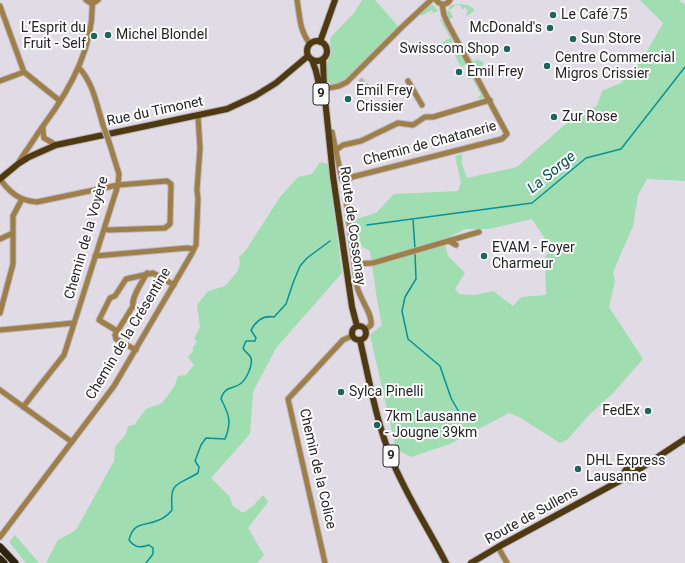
<!DOCTYPE html>
<meta charset="utf-8">
<style>
body{margin:0}
canvas{display:block;background:#e1dbe6}
</style>
<canvas width="685" height="563"></canvas>
<script>
const ctx = document.querySelector('canvas').getContext('2d');
ctx.lineJoin = 'round';
function fill(path, color) {
  ctx.fillStyle = color;
  ctx.fill(path, 'evenodd');
}
function strokePath(path, color, width, dash) {
  ctx.strokeStyle = color;
  ctx.lineWidth = width;
  ctx.lineCap = dash ? 'butt' : 'round';
  ctx.setLineDash(dash || []);
  ctx.stroke(path);
}
function write(font, color, halo, rows, align = 'center') {
  ctx.font = font + ' Roboto,sans-serif';
  ctx.lineWidth = 4;
  ctx.setLineDash([]);
  ctx.textBaseline = 'middle';
  ctx.strokeStyle = halo;
  ctx.fillStyle = color;
  for (const [text, x, y, turn = 0] of rows) {
    ctx.save();
    ctx.translate(x, y);
    ctx.rotate((+turn || 0) * Math.PI / 180);
    ctx.textAlign = isNaN(turn) ? turn : align;
    if (halo) ctx.strokeText(text, 0, 0);
    ctx.fillText(text, 0, 0);
    ctx.restore();
  }
}
fill(new Path2D(`
 M 362,0 L 375,0 L 398,26 L 399,29 L 346,80 L 338,84 L 332,85 L 327,81 L 327,79 L 326,65 L 331,54 L 330,38 L 354,13 Z
 M 640,0 L 679,0 L 685,5 L 685,181 L 647,179 L 638,195 L 633,226 L 613,272 L 615,281 L 609,307 L 643,359 L 613,393 L 587,417 L 568,439 L 560,443 L 519,417 L 509,413 L 450,444 L 411,457 L 396,449 L 370,335 L 382,325 L 377,300 L 370,251 L 357,244 L 353,220 L 376,213 L 394,194 L 458,191 L 461,183 L 455,156 L 462,154 L 462,164 L 467,178 L 517,167 L 579,112 L 597,106 L 602,91 L 621,83 L 642,60 L 663,23 ZM 532,219 L 551,248 L 545,257 L 546,295 L 521,297 L 513,306 L 493,291 L 475,295 L 459,294 L 455,289 L 465,273 L 448,256 L 444,240 L 465,229 L 489,229 Z
 M 432,4 L 436,8 L 438,11 L 433,13 L 432,10 L 421,16 L 420,14 L 428,6 Z
 M 459,4 L 468,5 L 474,9 L 474,11 L 467,16 L 466,15 L 468,11 L 465,7 L 463,10 L 460,5 L 456,5 L 450,10 L 448,9 L 451,5 Z
 M 448,10 L 450,11 L 453,17 L 449,20 L 473,61 L 471,61 L 450,23 L 447,12 Z
 M 441,18 L 453,42 L 429,55 L 427,51 L 450,38 L 440,20 Z
 M 453,43 L 454,43 L 466,64 L 461,67 L 451,48 L 441,53 L 440,50 Z
 M 478,59 L 481,62 L 483,60 C 484,63 483,66 480,68 L 475,67 L 472,62 Z
 M 470,71 L 484,98 L 480,99 L 478,97 L 481,95 L 472,78 L 469,80 L 466,74 Z
 M 320,162 L 328,164 L 342,273 L 276,348 L 253,392 L 250,434 L 211,478 L 229,496 L 233,506 L 243,513 L 254,505 L 263,495 L 268,502 L 248,528 L 264,555 L 257,563 L 46,563 L 58,540 L 76,530 L 114,461 L 115,447 L 126,434 L 128,426 L 134,425 L 146,409 L 162,403 L 174,387 L 178,376 L 186,375 L 194,365 L 188,357 L 193,351 L 193,347 L 197,342 L 194,339 L 200,327 L 197,305 L 208,291 L 225,286 L 237,272 L 240,264 L 239,257 L 246,250 L 280,197 L 298,177 L 312,174 Z
 M 15,535 L 39,563 L 26,563 L 9,542 Z`), '#a0ddb0');
strokePath(new Path2D(`
 M 413,219 L 415,249
 M 367,225 L 532,203 L 586,158 L 621,149 L 685,67
 M 415,253 L 416,279 L 405,297 L 402,311 L 408,339 L 440,366 L 451,398 L 464,421
 M 146,563 L 153,554 L 153,548 L 149,545 C 140,548 135,548 129,540 C 134,521 143,527 159,520 C 164,518 168,515 172,510 C 170,481 175,487 198,473 L 199,467 L 195,461 L 201,445 L 206,438 L 225,439 C 232,422 229,414 221,399 C 222,395 224,391 228,389 C 232,387 236,387 240,384 C 246,380 253,366 251,358 C 250,354 245,353 243,348 L 246,341 L 255,341 L 256,338 L 251,330 C 256,321 263,315 274,317 L 286,304 L 293,283 L 300,266 L 307,258 L 330,241`), '#07929a', 1.5);
strokePath(new Path2D(`
 M 360,79 L 371,91`), '#bcb6c0', 5, [5, 2.5]);
const minor = new Path2D(`
 M 86,0 L 92,4 L 98,0
 M 297,0 C 300,16 299,30 310,44
 M 436,0 C 440,5 446,6 450,0
 M 0,6 L 24,72 L 60,101
 M 79,68 C 93,82 97,106 103,125
 M 0,81 L 24,72
 M 408,81 L 422,105
 M 324,89 L 339,86 L 347,82 L 402,27 L 431,0
 M 43,127 L 43,132 L 44,138 L 56,145
 M 332,132 L 341,175 L 342,180 L 346,182
 M 336,150 L 343,145 L 361,141 L 398,123 L 413,125 L 425,117 L 433,117 L 443,114 L 490,100
 M 18,164 C 20,159 23,156 26,151 C 32,143 37,134 43,126 C 70,90 95,46 92,0
 M 0,179 C 10,193 20,201 37,202 L 118,185 L 167,181 L 171,184 L 170,224 L 165,228 L 109,230 L 104,229
 M 0,239 L 13,233
 M 449,241 L 456,245
 M 95,256 L 187,248 L 194,249
 M 354,264 L 373,263 L 479,232
 M 0,313 L 13,264 L 13,216 L 22,199
 M 0,330 L 74,323
 M 365,330 L 371,325 C 373,314 359,298 357,286 L 345,191 L 346,182 L 352,177 L 502,139 L 507,134 L 448,24 L 444,15 L 442,4
 M 117,331 L 99,320 L 110,298 L 115,296 L 126,279 L 153,273 L 174,285
 M 136,350 L 116,339 L 115,335 L 133,306 C 131,297 143,281 147,273
 M 0,390 L 72,442
 M 23,407 L 64,355 L 118,185 L 119,174 L 109,142
 M 0,537 L 114,386 L 191,255 L 196,245 L 198,199 L 197,190 L 200,148 L 198,116
 M 498,547 L 507,563
 M 325,563 L 288,399 L 343,340 L 352,336`);
const major = new Path2D(`
 M307 51a10 10 0 1 1 20 0a10 10 0 1 1-20 0Z
 M 320,42 L 335,0
 M 323,59 L 324,89 L 333,176 L 352,307 L 357,326
 M 312,60 L 316,71 L 322,98
 M 0,179 L 18,164 L 29,157 L 56,145 L 227,109 L 255,96 L 276,83 L 308,56
 M352 333a7 7 0 1 1 14 0a7 7 0 1 1-14 0Z
 M 360,340 C 369,379 376,420 391,458 C 406,495 428,528 446,563
 M624 474a6 6 0 1 1 12 0a6 6 0 1 1-12 0Z
 M 635,472 L 685,439
 M 471,563 L 498,547 L 625,478`);
const highway = new Path2D(`
 M 0,547 L 15,563
 M 0,559 L 4,563`);
strokePath(minor, '#bcb6c0', 7);
strokePath(major, '#bcb6c0', 8);
strokePath(highway, '#bcb6c0', 9);
strokePath(minor, '#9e7f47', 5);
strokePath(major, '#4e3910', 6);
strokePath(highway, '#2e230e', 7);
const minorBridge = new Path2D(`
 M 103,125 L 109,142`);
strokePath(minorBridge, '#bcb6c0', 7, []);
strokePath(minorBridge, '#9e7f47', 5);
for (const [x, y, r, color] of [
 [553,15,4,"#1d665d"],
 [550,28,4,"#1d665d"],
 [108,35,4,"#1d665d"],
 [94,36,4,"#1d665d"],
 [573,39,4,"#1d665d"],
 [507,49,4,"#1d665d"],
 [547,66,4,"#1d665d"],
 [459,72,4,"#1d665d"],
 [348,99,4,"#1d665d"],
 [554,117,4,"#1d665d"],
 [484,256,4,"#1d665d"],
 [341,392,4,"#1d665d"],
 [648,411,4,"#1d665d"],
 [377,425,4,"#1d665d"],
 [578,469,4,"#1d665d"]
]) {
  const dot = new Path2D();
  dot.arc(x, y, r, 0, 2 * Math.PI);
  ctx.fillStyle = color;
  ctx.fill(dot);
  strokePath(dot, '#fff', 1.5);
}
for (const [x, y, w] of [
 [321,94,16],
 [391,456,16]
]) {
  const box = new Path2D();
  box.roundRect(x - w / 2, y - 11, w, 22, 3);
  ctx.fillStyle = '#fff';
  ctx.fill(box);
  strokePath(box, '#262428', 1);
}
write('bold 13px', '#262428', null, [
 ["9",321,94],
 ["9",391,456]
]);
write('14px', '#262428', '#fff', [
 ["Le Café 75",561,15],
 ["L’Esprit du",86,28,"right"],
 ["Fruit - Self",86,44,"right"],
 ["McDonald's",542,28,"right"],
 ["Michel Blondel",116,35],
 ["Sun Store",581,39],
 ["Swisscom Shop",499,49,"right"],
 ["Centre Commercial",555,58],
 ["Migros Crissier",555,74],
 ["Emil Frey",467,72],
 ["Emil Frey",356,91],
 ["Crissier",356,107],
 ["Zur Rose",562,117],
 ["EVAM - Foyer",492,248],
 ["Charmeur",492,264],
 ["Sylca Pinelli",349,392],
 ["FedEx",640,411,"right"],
 ["7km Lausanne",385,417],
 ["- Jougne 39km",385,433],
 ["DHL Express",586,461],
 ["Lausanne",586,477]
], 'left');
write('14px', '#262428', '#fff', [
 ["Rue du Timonet",155,112,-12],
 ["Chemin de Chatanerie",430,144,-15],
 ["Route de Cossonay",352,226,82],
 ["Chemin de la Voyère",87,238,-74],
 ["Chemin de la Crésentine",129,334,-59],
 ["Chemin de la Colice",317,469,77],
 ["Route de Sullens",532,516,-29]
]);
write('italic 15px', '#044b50', '#fff', [
 ["La Sorge",552,173,-39]
]);
</script>
